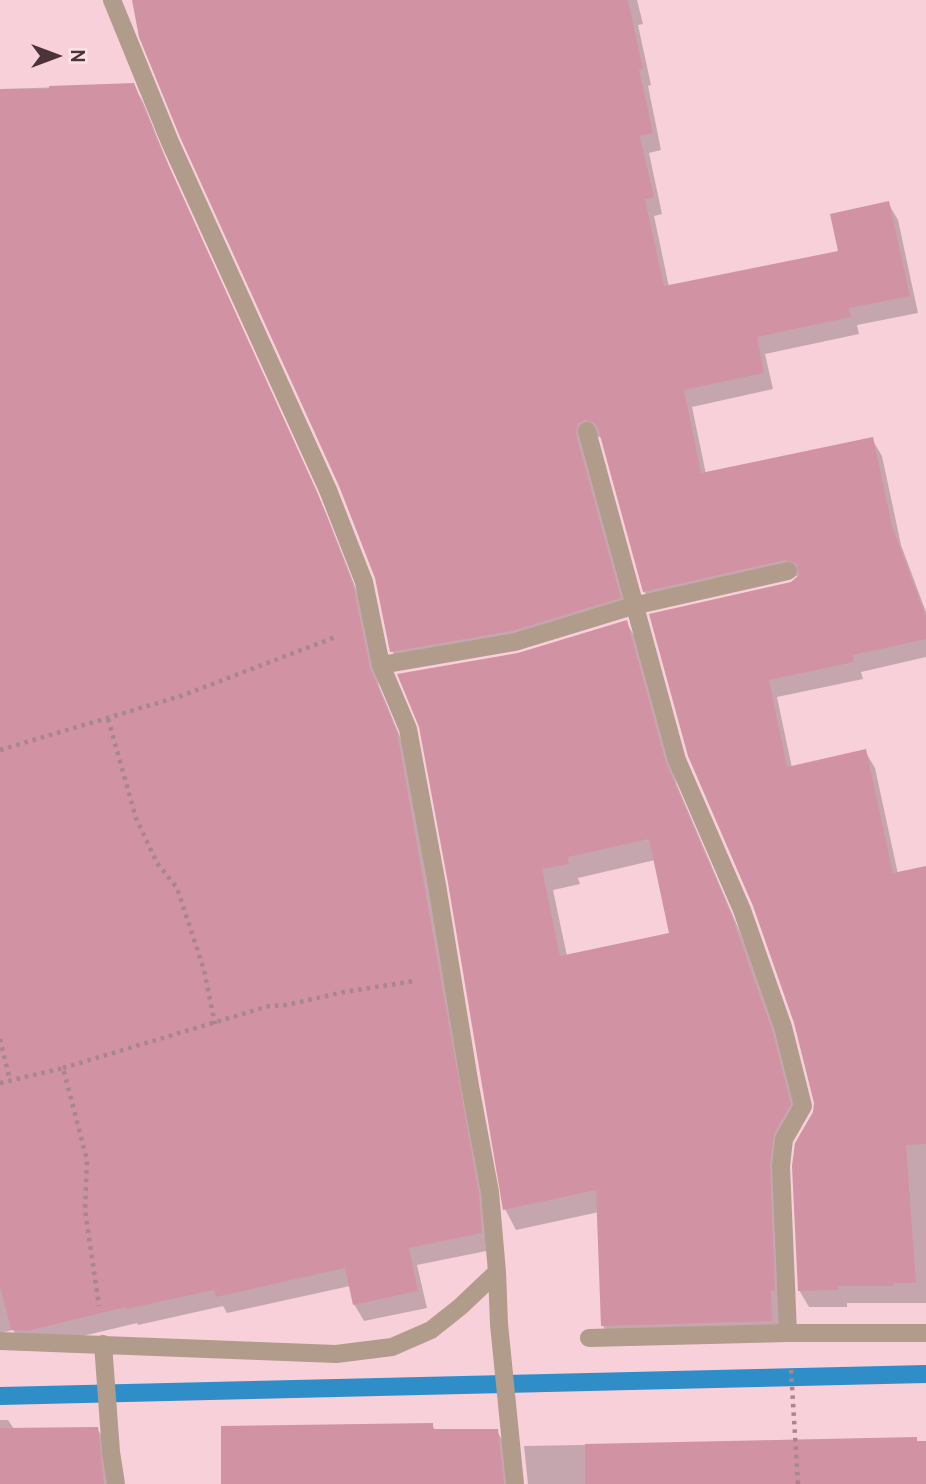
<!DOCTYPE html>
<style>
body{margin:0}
#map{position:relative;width:926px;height:1484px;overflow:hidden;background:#f8d0da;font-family:Cabin,sans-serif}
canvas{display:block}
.north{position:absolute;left:21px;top:21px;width:70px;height:70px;-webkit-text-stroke:5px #fce1e7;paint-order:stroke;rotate:90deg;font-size:19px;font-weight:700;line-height:28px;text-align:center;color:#4c3239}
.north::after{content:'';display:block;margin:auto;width:24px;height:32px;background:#4c3239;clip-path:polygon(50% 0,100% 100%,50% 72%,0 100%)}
</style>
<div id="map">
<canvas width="926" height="1484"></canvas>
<div class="north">N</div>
</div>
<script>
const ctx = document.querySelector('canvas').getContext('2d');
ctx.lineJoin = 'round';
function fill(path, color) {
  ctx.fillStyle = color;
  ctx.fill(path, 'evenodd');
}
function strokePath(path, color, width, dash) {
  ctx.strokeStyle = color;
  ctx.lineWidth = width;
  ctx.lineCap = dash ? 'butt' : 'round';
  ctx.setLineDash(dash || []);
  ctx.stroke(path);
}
fill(new Path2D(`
 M 134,0 L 637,0 L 643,24 L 638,25 L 651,85 L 648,86 L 661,150 L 649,153 L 662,214 L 654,216 L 669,287 L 840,252 L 888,203 L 898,220 L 918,313 L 857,325 L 859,334 L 765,354 L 773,389 L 692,407 L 706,474 L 872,439 L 882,456 L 901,545 L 926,612 L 926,657 L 861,672 L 863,679 L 777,697 L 792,768 L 865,751 L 875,768 L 898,874 L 926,868 L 926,1303 L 847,1303 L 847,1307 L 809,1307 L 799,1290 L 816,1103 L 795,1023 L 754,906 L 689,756 L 791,584 L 801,575 L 654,608 L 644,591 L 603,438 L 595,436 L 629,615 L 401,668 L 392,651 L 376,578 L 340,485 Z
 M 133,85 L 143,102 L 169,166 L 326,513 L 362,604 L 379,686 L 406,751 L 487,1212 L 491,1250 L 417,1265 L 427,1308 L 364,1321 L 354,1304 L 350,1286 L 227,1313 L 223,1306 L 138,1325 L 137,1323 L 37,1347 L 23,1347 L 13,1330 L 0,1333 L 0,89 Z
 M 626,622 L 638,642 L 677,785 L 742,937 L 783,1053 L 802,1126 L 785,1155 L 782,1341 L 615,1346 L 603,1326 L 599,1212 L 516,1230 L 505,1209 L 519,655 ZM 655,860 L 671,934 L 567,956 L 553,890 L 580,884 L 578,878 Z
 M 0,1420 L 8,1420 L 14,1429 L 97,1428 L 107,1445 L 111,1484 L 0,1484 Z
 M 432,1425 L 436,1431 L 497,1431 L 508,1450 L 511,1484 L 223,1484 Z
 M 916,1439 L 918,1443 L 926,1443 L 926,1484 L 528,1484 L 524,1446 Z`), '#0003');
strokePath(new Path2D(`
 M 0,1396 L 926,1374`), '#2f8dc8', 18);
fill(new Path2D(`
 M 132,0 L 628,0 L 643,69 L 639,69 L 653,133 L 640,136 L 654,198 L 645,199 L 664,286 L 838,251 L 830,214 L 889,201 L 910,296 L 849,308 L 851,317 L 757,337 L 764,373 L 684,390 L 701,473 L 873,437 L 892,526 L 926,617 L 926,639 L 853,655 L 854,662 L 769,680 L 787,767 L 866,749 L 893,873 L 926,866 L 926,1144 L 906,1145 L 916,1283 L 893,1283 L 893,1286 L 838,1286 L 838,1290 L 798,1291 L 792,1166 L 795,1143 L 813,1112 L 814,1103 L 794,1023 L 753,906 L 688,756 L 649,614 L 791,582 L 799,575 L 797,564 L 785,560 L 643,592 L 598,428 L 594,423 L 585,420 L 578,424 L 576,434 L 621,598 L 512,631 L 390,652 L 375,578 L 339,486 L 180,137 L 139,37 Z
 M 134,83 L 160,147 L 318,494 L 353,585 L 370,668 L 397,732 L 479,1194 L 482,1233 L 409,1248 L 418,1291 L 353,1305 L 345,1268 L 216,1297 L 214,1290 L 126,1309 L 126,1307 L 27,1331 L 11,1330 L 0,1287 L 0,89 L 49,89 L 49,86 Z
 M 627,620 L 666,763 L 731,914 L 772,1030 L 791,1104 L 774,1134 L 770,1165 L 775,1291 L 771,1291 L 772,1321 L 601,1326 L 596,1190 L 503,1210 L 448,883 L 419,727 L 397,674 L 518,653 ZM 649,839 L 669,933 L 560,956 L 542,869 L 569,864 L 568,857 Z
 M 433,1423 L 433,1429 L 498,1429 L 504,1484 L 221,1484 L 221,1426 Z
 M 98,1427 L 104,1484 L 0,1484 L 0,1428 Z
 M 917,1437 L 917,1441 L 926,1441 L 926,1484 L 585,1484 L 585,1444 Z`), '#d192a3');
strokePath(new Path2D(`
 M 108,719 L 136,818 L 157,863 L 177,888 L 204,970 L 215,1024
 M 0,750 L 181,696 L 338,636
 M 0,1039 L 10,1080
 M 63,1068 L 269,1006 L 286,1005 L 344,992 L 414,981
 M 0,1083 L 63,1068 L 87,1160 L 85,1210 L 99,1306
 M 791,1370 L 798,1484`), '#a7868e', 4.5, [3.5, 5]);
strokePath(new Path2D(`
 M 112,0 L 170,142 L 328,490 L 364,582 L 381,665 L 408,729 L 437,885 L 470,1086 L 490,1192 L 497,1272 L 499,1324 L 515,1484
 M 587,431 L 677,760 L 742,910 L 783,1027 L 803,1106 L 784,1139 L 781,1166 L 788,1333
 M 381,665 L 515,642 L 633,606 L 788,571
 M 589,1338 L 788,1333 L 926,1333
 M 0,1341 L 336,1354 L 392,1347 L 431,1330 L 460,1307 L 497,1272
 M 103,1344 L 111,1452 L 116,1484`), '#b19b8a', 18);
</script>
